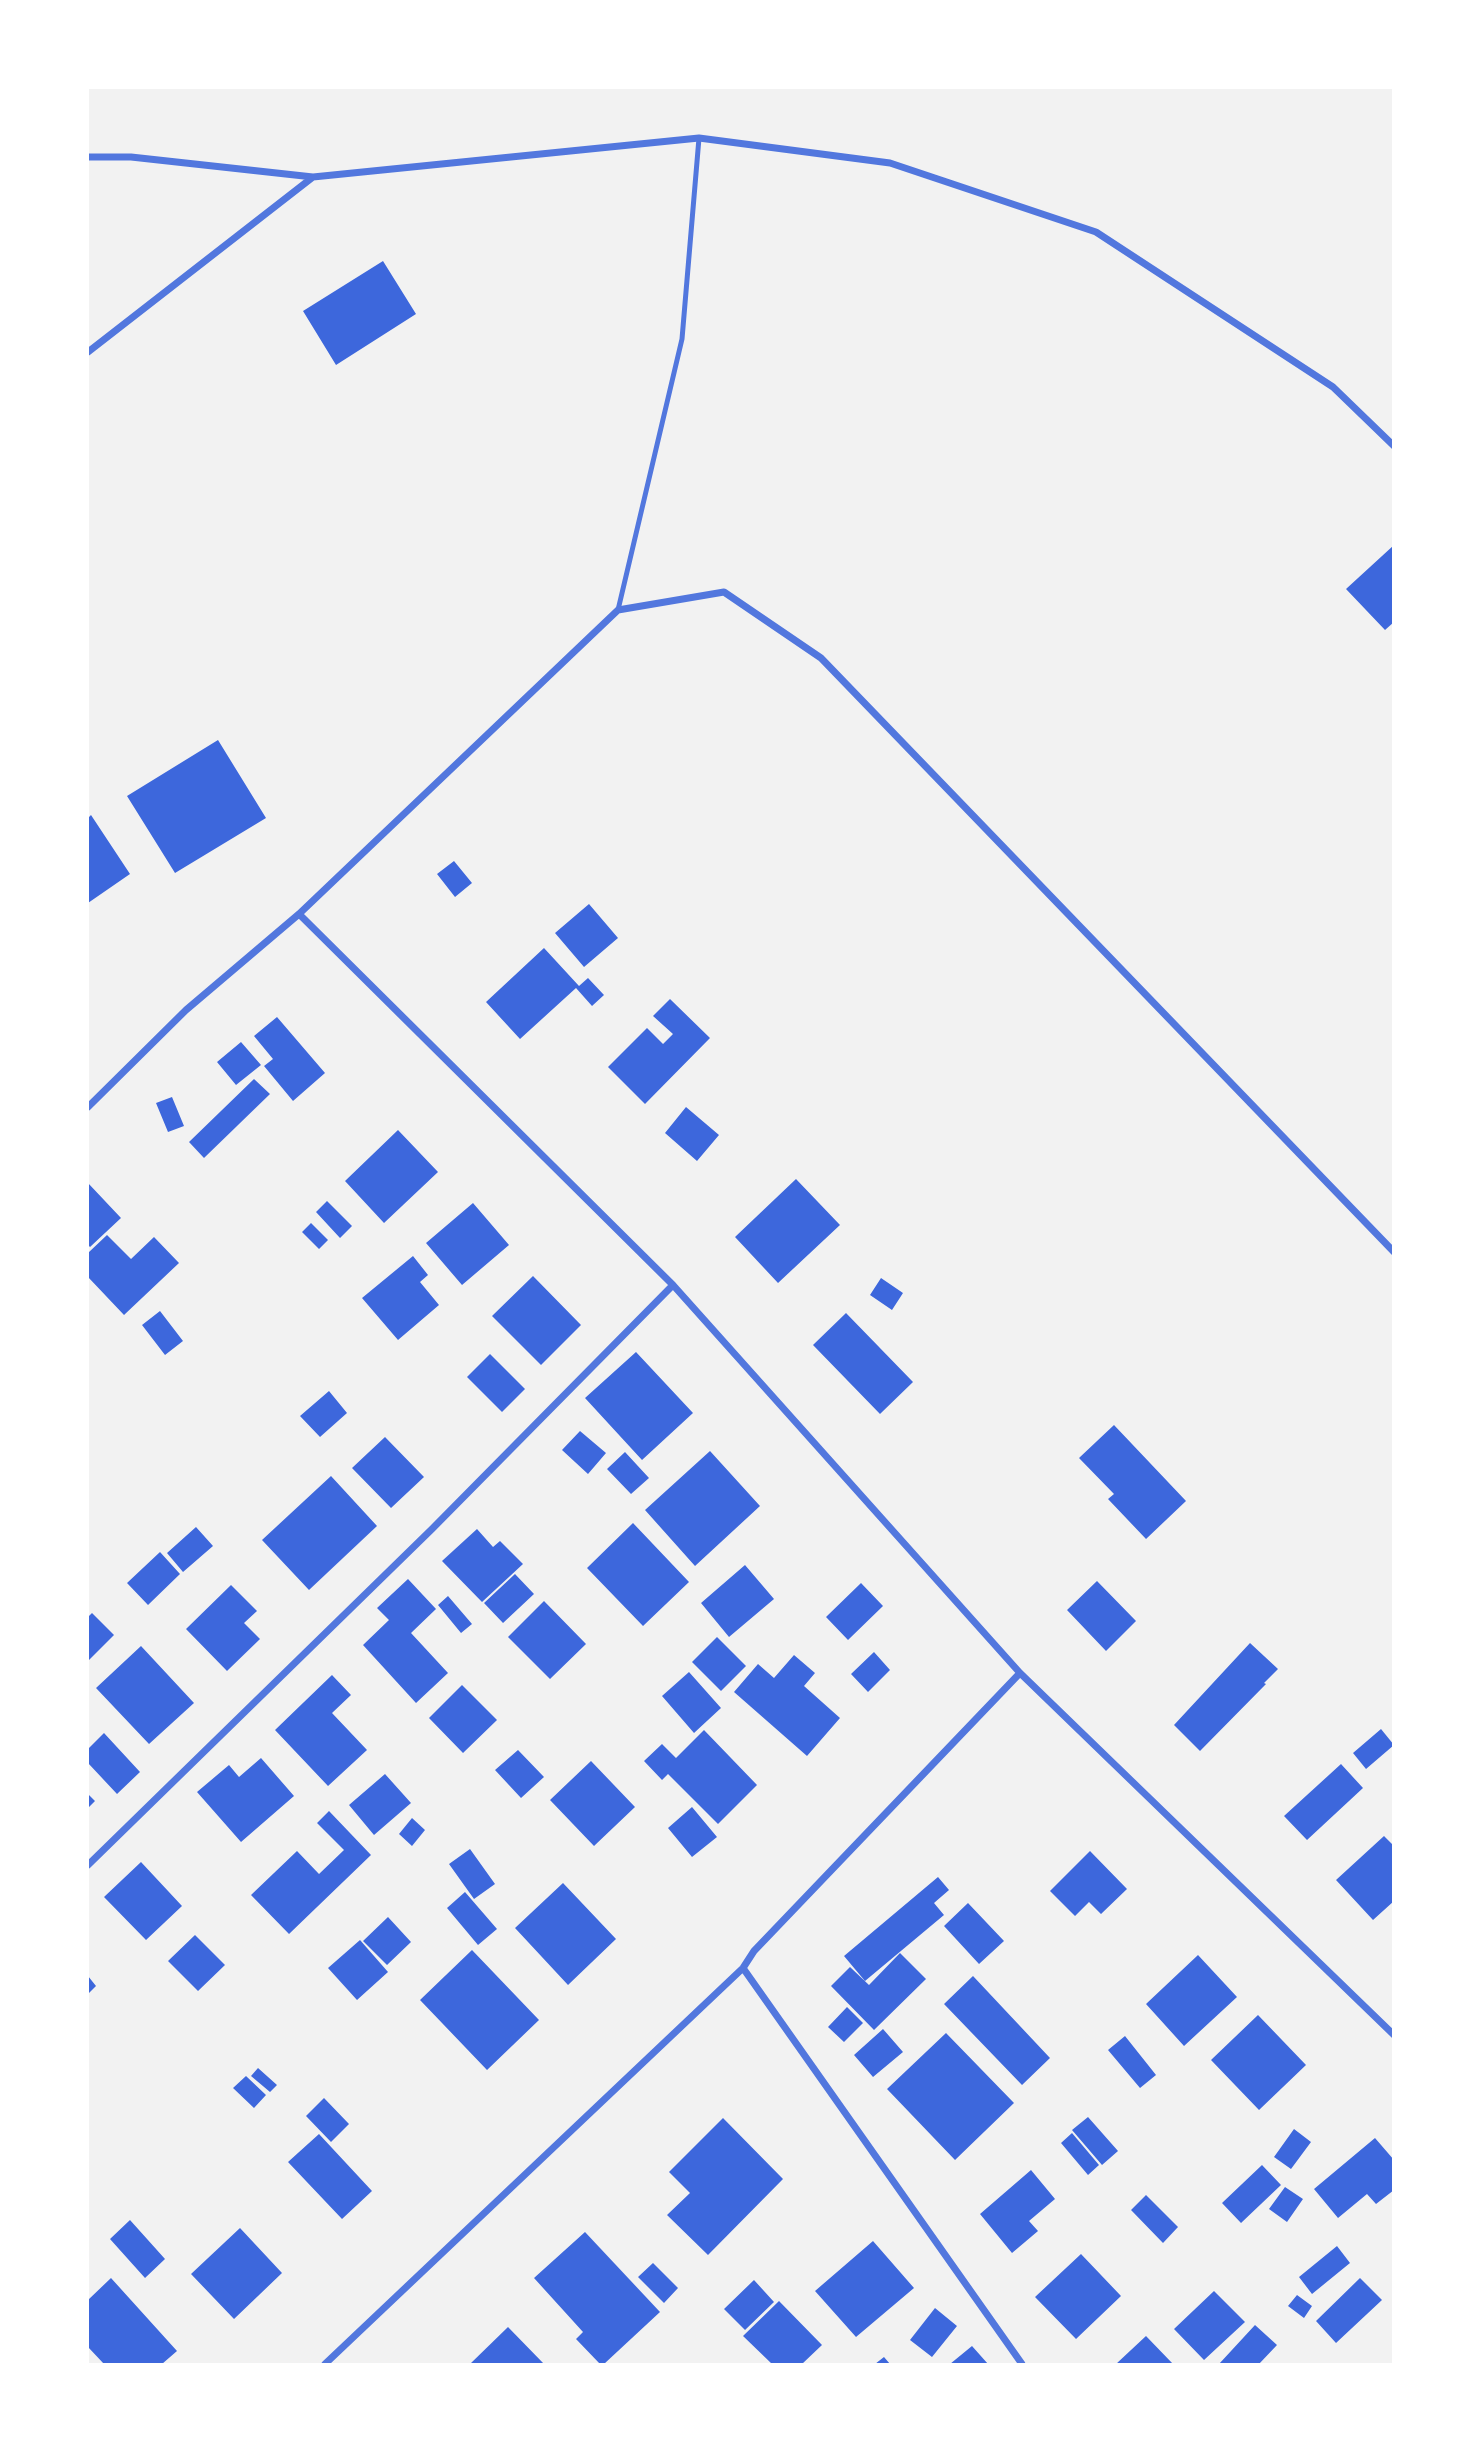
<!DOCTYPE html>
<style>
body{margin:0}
#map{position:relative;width:1481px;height:2452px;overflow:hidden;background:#f2f2f2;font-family:"Roboto Condensed",sans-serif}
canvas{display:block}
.frame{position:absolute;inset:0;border:89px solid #fff;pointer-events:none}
</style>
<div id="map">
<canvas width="1481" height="2452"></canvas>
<div class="frame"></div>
</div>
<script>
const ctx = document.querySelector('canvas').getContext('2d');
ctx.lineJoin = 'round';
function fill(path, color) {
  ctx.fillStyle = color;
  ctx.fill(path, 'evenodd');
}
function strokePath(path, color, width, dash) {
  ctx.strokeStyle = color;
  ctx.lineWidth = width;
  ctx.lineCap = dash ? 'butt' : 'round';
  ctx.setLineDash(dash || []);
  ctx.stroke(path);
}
fill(new Path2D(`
 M 383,261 L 416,314 L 336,365 L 303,311 Z
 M 1394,545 L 1394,622 L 1385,630 L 1346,589 Z
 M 218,740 L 266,818 L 175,873 L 127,796 Z
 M 91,815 L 130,874 L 88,903 L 88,818 Z
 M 454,861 L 472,883 L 455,897 L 437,874 Z
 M 589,904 L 618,938 L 584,967 L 555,933 Z
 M 544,948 L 579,986 L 588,978 L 604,995 L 592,1006 L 576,988 L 520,1039 L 486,1002 Z
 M 670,999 L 710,1038 L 645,1104 L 608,1067 L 647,1028 L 663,1044 L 673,1034 L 653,1016 Z
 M 277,1017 L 325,1073 L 293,1101 L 264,1066 L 273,1059 L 254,1036 Z
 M 241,1042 L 261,1065 L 236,1085 L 217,1062 Z
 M 254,1079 L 270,1094 L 204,1158 L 189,1142 Z
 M 172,1097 L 184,1126 L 168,1132 L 156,1103 Z
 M 686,1107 L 719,1135 L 697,1161 L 665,1133 Z
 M 398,1130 L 438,1172 L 384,1223 L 345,1181 Z
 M 796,1179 L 840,1225 L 778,1283 L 735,1237 Z
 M 88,1183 L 121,1218 L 90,1247 L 88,1245 Z
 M 327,1201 L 352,1226 L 340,1238 L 316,1212 Z
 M 473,1203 L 509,1245 L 462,1285 L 426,1243 Z
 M 311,1223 L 328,1240 L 319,1249 L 302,1232 Z
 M 107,1235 L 131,1259 L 154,1237 L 179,1263 L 124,1315 L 88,1277 L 88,1253 Z
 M 413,1256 L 428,1275 L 420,1282 L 439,1305 L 398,1340 L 362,1298 Z
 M 533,1276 L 581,1325 L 541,1365 L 492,1316 Z
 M 881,1278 L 903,1293 L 892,1310 L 870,1295 Z
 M 160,1311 L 183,1341 L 165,1355 L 142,1325 Z
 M 846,1313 L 913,1382 L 880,1414 L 813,1345 Z
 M 636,1352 L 693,1413 L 642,1460 L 585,1398 Z
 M 490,1354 L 525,1389 L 502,1412 L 467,1377 Z
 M 329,1391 L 347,1413 L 320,1437 L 300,1416 Z
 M 1114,1425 L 1186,1501 L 1146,1539 L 1108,1499 L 1114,1494 L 1079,1458 Z
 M 580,1431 L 606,1453 L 588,1474 L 562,1450 Z
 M 385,1437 L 424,1477 L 391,1508 L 352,1468 Z
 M 710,1451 L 760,1506 L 695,1566 L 645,1510 Z
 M 625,1452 L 649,1478 L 631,1494 L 607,1469 Z
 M 331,1476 L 377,1526 L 309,1590 L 262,1540 Z
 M 633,1523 L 689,1582 L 643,1626 L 587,1568 Z
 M 196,1527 L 213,1546 L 183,1572 L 167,1553 Z
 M 477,1529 L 493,1547 L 500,1541 L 523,1564 L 482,1602 L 442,1561 Z
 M 160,1552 L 180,1574 L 148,1605 L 127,1583 Z
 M 745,1565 L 774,1599 L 729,1637 L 701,1603 Z
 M 515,1574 L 534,1594 L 503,1623 L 484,1603 Z
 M 408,1579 L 436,1609 L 411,1633 L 448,1673 L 416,1703 L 363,1645 L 389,1620 L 377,1608 Z
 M 1097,1581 L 1136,1621 L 1106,1651 L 1067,1610 Z
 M 861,1583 L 883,1606 L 848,1640 L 826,1617 Z
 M 231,1585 L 257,1611 L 244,1623 L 260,1639 L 227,1671 L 186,1629 Z
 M 448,1596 L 472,1624 L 461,1633 L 438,1605 Z
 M 544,1601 L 586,1644 L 550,1679 L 508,1637 Z
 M 92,1613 L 114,1635 L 88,1661 L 88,1617 Z
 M 717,1637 L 746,1666 L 721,1691 L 692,1662 Z
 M 1250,1643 L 1278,1669 L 1264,1683 L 1266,1684 L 1200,1751 L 1174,1725 Z
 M 141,1646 L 194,1703 L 149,1744 L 96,1688 Z
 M 874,1652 L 890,1670 L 868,1692 L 851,1674 Z
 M 794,1655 L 815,1673 L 804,1686 L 840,1718 L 807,1756 L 734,1692 L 758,1664 L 774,1678 Z
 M 689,1672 L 721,1708 L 694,1733 L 662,1696 Z
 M 332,1675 L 351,1695 L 332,1713 L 367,1750 L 328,1786 L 275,1730 Z
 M 462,1685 L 497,1720 L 463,1753 L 429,1718 Z
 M 1381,1729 L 1394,1745 L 1366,1769 L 1353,1753 Z
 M 704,1730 L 757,1785 L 718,1824 L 668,1774 L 662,1780 L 644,1761 L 662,1744 L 676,1758 Z
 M 104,1733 L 140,1772 L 117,1794 L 88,1763 L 88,1749 Z
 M 518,1750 L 544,1777 L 521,1798 L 495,1770 Z
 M 261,1758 L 294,1796 L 241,1842 L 197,1792 L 229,1765 L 239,1777 Z
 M 591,1761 L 635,1807 L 594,1846 L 550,1800 Z
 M 1341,1764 L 1363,1788 L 1307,1840 L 1284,1816 Z
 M 385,1774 L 411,1803 L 374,1835 L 349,1805 Z
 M 88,1794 L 95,1801 L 88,1808 Z
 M 692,1807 L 717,1837 L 692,1857 L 668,1828 Z
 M 329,1811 L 371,1855 L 289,1934 L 251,1895 L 297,1851 L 319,1874 L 344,1850 L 317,1823 Z
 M 412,1818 L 425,1830 L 412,1846 L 399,1834 Z
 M 1384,1836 L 1394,1846 L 1394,1901 L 1373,1920 L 1336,1880 Z
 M 470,1849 L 495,1884 L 474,1899 L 449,1864 Z
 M 1090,1851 L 1127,1889 L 1101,1914 L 1089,1902 L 1075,1916 L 1050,1891 Z
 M 141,1862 L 182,1906 L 146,1940 L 104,1897 Z
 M 938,1877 L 949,1890 L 934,1903 L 944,1915 L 865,1981 L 844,1956 Z
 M 563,1883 L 616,1939 L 568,1985 L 515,1928 Z
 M 465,1892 L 497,1929 L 478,1945 L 447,1908 Z
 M 968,1903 L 1004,1941 L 979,1964 L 944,1926 Z
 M 388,1917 L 411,1942 L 387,1965 L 363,1941 Z
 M 195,1935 L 225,1965 L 198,1991 L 168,1961 Z
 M 360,1940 L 388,1972 L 357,2000 L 328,1968 Z
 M 472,1950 L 539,2020 L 487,2070 L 420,2000 Z
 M 900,1953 L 926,1979 L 874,2030 L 831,1986 L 850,1967 L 869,1985 Z
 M 1198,1955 L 1237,1997 L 1184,2046 L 1146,2004 Z
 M 88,1976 L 96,1986 L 88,1994 Z
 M 973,1976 L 1050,2058 L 1022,2085 L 944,2004 Z
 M 847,2007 L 863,2023 L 844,2042 L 828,2027 Z
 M 1258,2015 L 1306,2065 L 1259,2110 L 1211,2060 Z
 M 883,2029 L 903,2052 L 873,2077 L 854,2055 Z
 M 946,2033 L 1014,2103 L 955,2160 L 887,2089 Z
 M 1125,2036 L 1156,2075 L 1140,2088 L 1108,2050 Z
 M 258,2068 L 277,2085 L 270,2092 L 251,2076 Z
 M 246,2076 L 266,2095 L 254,2108 L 233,2088 Z
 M 324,2098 L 349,2124 L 331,2142 L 306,2116 Z
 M 1088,2117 L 1118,2151 L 1102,2165 L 1072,2130 Z
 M 723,2118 L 783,2179 L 708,2255 L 667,2215 L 690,2193 L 669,2172 Z
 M 1294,2129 L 1311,2142 L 1291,2169 L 1274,2157 Z
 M 1072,2133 L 1099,2165 L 1088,2175 L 1061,2143 Z
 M 319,2134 L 372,2191 L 342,2219 L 288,2162 Z
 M 1375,2138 L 1394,2160 L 1394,2190 L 1376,2204 L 1367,2194 L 1338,2218 L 1314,2189 Z
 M 1262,2165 L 1281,2185 L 1241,2223 L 1222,2203 Z
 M 1031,2170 L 1055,2199 L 1029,2221 L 1038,2231 L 1012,2253 L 980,2214 Z
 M 1285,2187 L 1303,2199 L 1287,2222 L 1269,2209 Z
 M 1146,2195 L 1178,2227 L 1163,2243 L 1131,2210 Z
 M 130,2220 L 165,2259 L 145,2278 L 110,2239 Z
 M 240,2228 L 282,2273 L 234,2319 L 191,2274 Z
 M 585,2232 L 660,2312 L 604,2364 L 600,2364 L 576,2339 L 583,2332 L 534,2278 Z
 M 873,2241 L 914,2288 L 856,2337 L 815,2291 Z
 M 1337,2246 L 1350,2263 L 1312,2294 L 1299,2277 Z
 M 1081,2254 L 1121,2296 L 1076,2339 L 1035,2297 Z
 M 653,2263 L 678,2288 L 664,2303 L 638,2277 Z
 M 111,2278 L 177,2351 L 162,2364 L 104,2364 L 88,2347 L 88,2300 Z
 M 1360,2278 L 1382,2300 L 1336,2343 L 1316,2321 Z
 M 754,2280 L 774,2302 L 745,2330 L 724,2309 Z
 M 1214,2291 L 1245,2322 L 1204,2360 L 1174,2329 Z
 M 1297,2295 L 1312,2306 L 1304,2318 L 1288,2306 Z
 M 779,2301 L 822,2345 L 802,2364 L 772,2364 L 743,2336 Z
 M 935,2308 L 957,2326 L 932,2357 L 910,2340 Z
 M 1255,2325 L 1277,2345 L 1259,2364 L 1219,2364 Z
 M 508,2327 L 544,2364 L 470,2364 Z
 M 1146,2336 L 1173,2364 L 1116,2364 Z
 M 972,2346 L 988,2364 L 950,2364 Z
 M 884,2357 L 890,2364 L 875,2364 Z`), '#3d67dc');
strokePath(new Path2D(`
 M 618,610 L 682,339 L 699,138`), '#5277de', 5);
strokePath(new Path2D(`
 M 88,157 L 131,157 L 313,177
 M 88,352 L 313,177 L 699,138 L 890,163 L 1096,232 L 1333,387 L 1394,446
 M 299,914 L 673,1285 L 1020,1673 L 1394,2035
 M 88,1107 L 186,1010 L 299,914 L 618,610 L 724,592 L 821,658 L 1394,1252
 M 88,1865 L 432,1529 L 673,1285
 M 743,1968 L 1022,2364
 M 325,2364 L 743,1968 L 754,1951 L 1020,1673`), '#5277de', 7);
</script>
